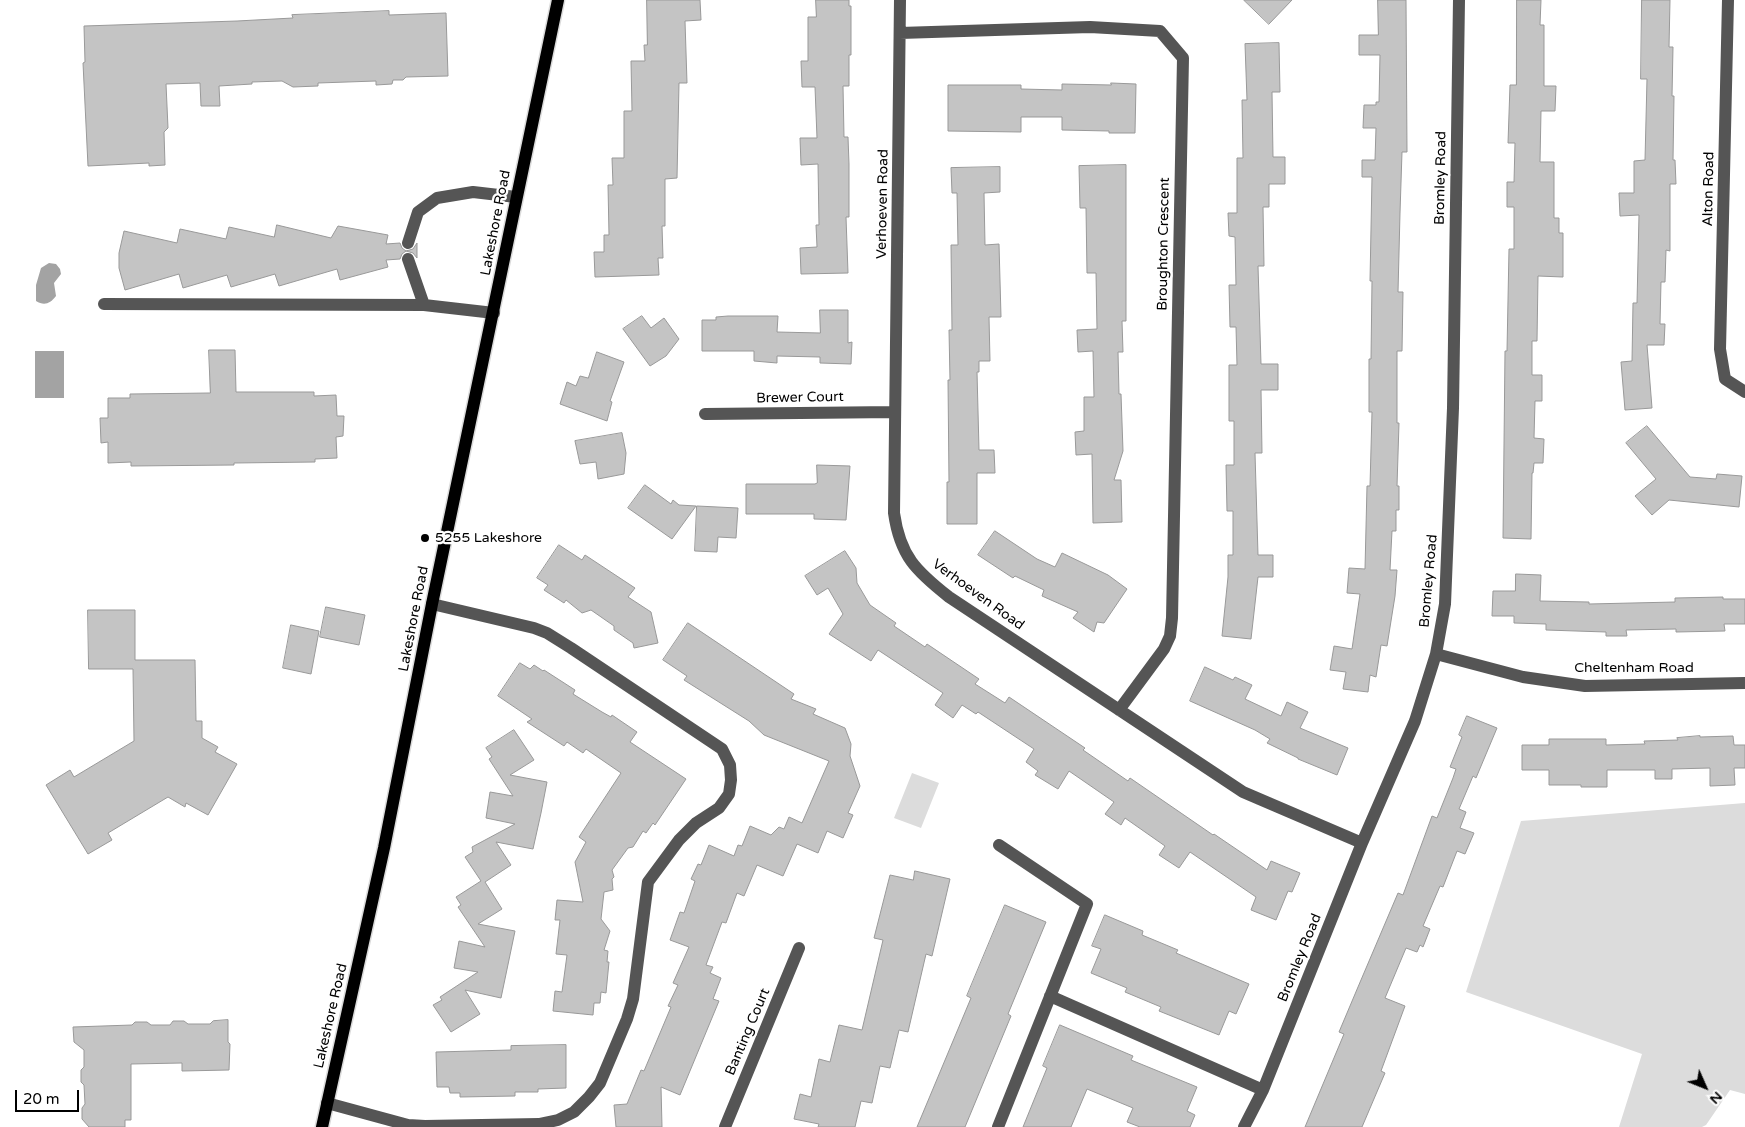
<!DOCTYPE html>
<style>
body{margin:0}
#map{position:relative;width:1745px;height:1127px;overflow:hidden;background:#fff;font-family:"Varela Round",sans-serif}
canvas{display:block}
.north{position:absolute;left:1680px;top:1062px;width:50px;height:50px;-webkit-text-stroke:4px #fff;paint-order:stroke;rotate:134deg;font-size:14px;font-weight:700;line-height:20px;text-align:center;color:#000}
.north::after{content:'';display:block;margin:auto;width:18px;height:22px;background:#000;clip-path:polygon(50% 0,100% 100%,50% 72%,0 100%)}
.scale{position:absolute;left:15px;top:1090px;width:64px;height:22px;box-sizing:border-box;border:2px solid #000;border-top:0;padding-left:6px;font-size:15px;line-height:18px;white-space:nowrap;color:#000;-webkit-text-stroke:4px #fff;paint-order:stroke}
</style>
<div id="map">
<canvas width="1745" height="1127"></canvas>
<div class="north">N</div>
<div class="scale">20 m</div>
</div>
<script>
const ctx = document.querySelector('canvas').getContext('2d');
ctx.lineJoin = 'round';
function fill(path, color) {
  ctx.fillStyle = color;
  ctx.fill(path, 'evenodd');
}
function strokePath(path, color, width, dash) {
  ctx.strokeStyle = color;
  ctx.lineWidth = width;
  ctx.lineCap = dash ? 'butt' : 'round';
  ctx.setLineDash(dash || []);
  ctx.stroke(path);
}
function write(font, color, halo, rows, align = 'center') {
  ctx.font = font + ' "Varela Round",sans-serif';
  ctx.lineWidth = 4.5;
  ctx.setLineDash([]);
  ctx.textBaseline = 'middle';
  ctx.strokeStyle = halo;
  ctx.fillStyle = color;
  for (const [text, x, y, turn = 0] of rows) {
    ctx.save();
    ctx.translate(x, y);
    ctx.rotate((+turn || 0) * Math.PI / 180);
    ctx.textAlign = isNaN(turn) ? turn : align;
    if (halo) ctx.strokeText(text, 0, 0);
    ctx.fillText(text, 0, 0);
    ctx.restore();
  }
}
fill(new Path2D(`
 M 912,773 L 939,783 L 921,828 L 894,818 Z
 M 1745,803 L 1745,1094 L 1730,1090 L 1706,1125 L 1702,1127 L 1619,1127 L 1642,1054 L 1466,992 L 1521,821 Z`), '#dcdcdc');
fill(new Path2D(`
 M 49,263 L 56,264 L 60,269 L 61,274 L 54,283 L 56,296 C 50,304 44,306 36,301 L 36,285 L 41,268 Z
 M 35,351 L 64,351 L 64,398 L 35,398 Z`), '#a3a3a3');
const building = new Path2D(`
 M 647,0 L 700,0 L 701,20 L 685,21 L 687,83 L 679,83 L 677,178 L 665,179 L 665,226 L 662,226 L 663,258 L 658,258 L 659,275 L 595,277 L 594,252 L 604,252 L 604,235 L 609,235 L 608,185 L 613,185 L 612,158 L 624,158 L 624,111 L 632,111 L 631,61 L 645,61 L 644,45 L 647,45 Z
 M 816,0 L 849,0 L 849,6 L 851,6 L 851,55 L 849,55 L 849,86 L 843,86 L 844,137 L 848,137 L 849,164 L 849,217 L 846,217 L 848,273 L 801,274 L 800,248 L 817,247 L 816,225 L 819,225 L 818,164 L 801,165 L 800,138 L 817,138 L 815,87 L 802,87 L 801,61 L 808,61 L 808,17 L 816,17 Z
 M 1244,0 L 1292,0 L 1269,24 Z
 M 1378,0 L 1406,0 L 1407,152 L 1402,152 L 1400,213 L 1398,292 L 1403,292 L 1402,351 L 1397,351 L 1397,423 L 1399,423 L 1397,486 L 1399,486 L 1399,510 L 1396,510 L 1396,531 L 1392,531 L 1390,570 L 1397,570 L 1395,596 L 1387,646 L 1381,645 L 1376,677 L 1370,675 L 1368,692 L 1343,689 L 1346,672 L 1330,670 L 1334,646 L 1352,649 L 1360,594 L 1347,593 L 1349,568 L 1365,569 L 1367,486 L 1370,486 L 1372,412 L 1369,412 L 1369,359 L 1371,359 L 1372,281 L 1370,281 L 1372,177 L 1362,177 L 1362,160 L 1375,160 L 1376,128 L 1363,128 L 1364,105 L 1376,105 L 1376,102 L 1379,102 L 1380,55 L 1359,55 L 1359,35 L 1378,35 Z
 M 1517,0 L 1541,0 L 1540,25 L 1544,25 L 1544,86 L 1556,86 L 1555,111 L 1541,111 L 1540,162 L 1554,162 L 1554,218 L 1559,218 L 1559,233 L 1563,233 L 1563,277 L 1538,276 L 1537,341 L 1532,341 L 1532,375 L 1542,375 L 1542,401 L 1535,401 L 1534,438 L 1544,439 L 1543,463 L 1534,463 L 1533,473 L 1532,473 L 1531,539 L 1503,538 L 1505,351 L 1507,351 L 1509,249 L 1514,249 L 1514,207 L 1507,207 L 1507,182 L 1514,182 L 1515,143 L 1508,143 L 1510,85 L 1516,85 Z
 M 1642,0 L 1670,0 L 1669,47 L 1673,47 L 1672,96 L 1674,96 L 1673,160 L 1675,160 L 1676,184 L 1670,184 L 1670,251 L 1666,250 L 1665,282 L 1661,282 L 1660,324 L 1665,324 L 1664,345 L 1647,345 L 1652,408 L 1625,410 L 1621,362 L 1632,361 L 1633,303 L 1637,303 L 1639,215 L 1620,216 L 1619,193 L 1634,193 L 1634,161 L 1645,160 L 1647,79 L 1641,79 Z
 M 389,11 L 389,15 L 446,13 L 448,76 L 406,77 L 403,80 L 393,80 L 392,84 L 376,85 L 376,81 L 318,83 L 318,86 L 293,87 L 282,81 L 252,82 L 252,84 L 219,86 L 220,106 L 201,106 L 200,83 L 166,84 L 168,128 L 164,132 L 165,165 L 149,166 L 149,163 L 88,166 L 83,63 L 85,62 L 84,26 L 237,21 L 293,18 L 292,15 Z
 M 1279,43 L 1280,92 L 1272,92 L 1273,157 L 1285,157 L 1285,184 L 1269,184 L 1269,207 L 1263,207 L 1264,266 L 1258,266 L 1261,364 L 1278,364 L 1278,390 L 1261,390 L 1262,453 L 1255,453 L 1258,555 L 1273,555 L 1273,577 L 1258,577 L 1251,639 L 1222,636 L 1228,577 L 1228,555 L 1233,555 L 1233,511 L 1227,511 L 1226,465 L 1234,465 L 1234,421 L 1229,421 L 1229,365 L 1237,365 L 1236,327 L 1230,327 L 1229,285 L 1236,285 L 1235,237 L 1229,236 L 1228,213 L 1237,213 L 1237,158 L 1243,158 L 1242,100 L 1247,100 L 1245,44 Z
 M 1111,83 L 1136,84 L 1135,133 L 1109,133 L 1109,131 L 1062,130 L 1062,117 L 1021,117 L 1021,132 L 948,131 L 948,85 L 1021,85 L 1021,89 L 1062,90 L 1062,84 L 1111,85 Z
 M 1126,165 L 1126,321 L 1122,321 L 1123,352 L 1118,352 L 1119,394 L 1121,394 L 1123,451 L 1114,480 L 1121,480 L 1122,522 L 1093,523 L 1092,454 L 1076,455 L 1075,432 L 1084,431 L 1084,397 L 1094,397 L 1093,351 L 1078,352 L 1077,330 L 1097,329 L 1096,273 L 1087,273 L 1086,208 L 1080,208 L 1079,166 Z
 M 1000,167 L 1000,192 L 984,193 L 985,245 L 999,244 L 1001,317 L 989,317 L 990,361 L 979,361 L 979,372 L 977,372 L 979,450 L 994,450 L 995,473 L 977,473 L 977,524 L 947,524 L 947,482 L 949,482 L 948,380 L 950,380 L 949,330 L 952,330 L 951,245 L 958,245 L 957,193 L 952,193 L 951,168 Z
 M 277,225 L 331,238 L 338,226 L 388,235 L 386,244 L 400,243 L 402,248 L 406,251 L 413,249 L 417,243 L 417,258 L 413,253 L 406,251 L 402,254 L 400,259 L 386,260 L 388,267 L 340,280 L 337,269 L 279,286 L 275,274 L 231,287 L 227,275 L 183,288 L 179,274 L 125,290 L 119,268 L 119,253 L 124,231 L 177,243 L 180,229 L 226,239 L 229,227 L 274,237 Z
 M 820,310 L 848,310 L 848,343 L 852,342 L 851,364 L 820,363 L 820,357 L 777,356 L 777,363 L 754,361 L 754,351 L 702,351 L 702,320 L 716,320 L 716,317 L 728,316 L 778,316 L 777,332 L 820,333 Z
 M 642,316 L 651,328 L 664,318 L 679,339 L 666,356 L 650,366 L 623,329 Z
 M 209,350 L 235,350 L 236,392 L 314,392 L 314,396 L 336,395 L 337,416 L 344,416 L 343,436 L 336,437 L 337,458 L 315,459 L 315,462 L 234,463 L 234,465 L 131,466 L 131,462 L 108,463 L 108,442 L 101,443 L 100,418 L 108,418 L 108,398 L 130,398 L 130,394 L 210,393 Z
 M 597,352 L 624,362 L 610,401 L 612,402 L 607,421 L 560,404 L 567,382 L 576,386 L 580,376 L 588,378 Z
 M 1647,426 L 1690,477 L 1716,479 L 1717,474 L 1742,476 L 1739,507 L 1669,500 L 1652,515 L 1635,496 L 1656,479 L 1626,443 Z
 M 622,433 L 626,453 L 624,474 L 598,479 L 596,462 L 580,464 L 575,441 Z
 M 817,465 L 850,466 L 846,520 L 814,519 L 814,514 L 746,514 L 746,484 L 815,484 L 817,483 Z
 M 645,485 L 671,504 L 673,500 L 679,505 L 696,506 L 672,539 L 628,508 Z
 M 697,506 L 738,508 L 736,538 L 718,537 L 717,552 L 695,551 Z
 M 995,531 L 1037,559 L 1055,567 L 1062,553 L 1108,575 L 1127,589 L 1104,623 L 1097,622 L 1094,632 L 1073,618 L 1078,612 L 1042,596 L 1044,590 L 1015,576 L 1013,578 L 978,555 Z
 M 559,545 L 582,560 L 585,555 L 635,588 L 628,597 L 651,612 L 658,643 L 634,648 L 633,643 L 614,630 L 614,626 L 591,610 L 582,613 L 566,600 L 564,603 L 544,590 L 548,585 L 537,578 Z
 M 845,551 L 856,568 L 857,583 L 870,605 L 896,623 L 894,626 L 925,647 L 927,644 L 979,679 L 975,684 L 1005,703 L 1009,697 L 1085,748 L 1083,750 L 1128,781 L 1130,778 L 1213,835 L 1214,834 L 1267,870 L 1271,861 L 1300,873 L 1292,892 L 1288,891 L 1276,920 L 1251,910 L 1256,897 L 1190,852 L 1179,868 L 1159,855 L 1165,846 L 1125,818 L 1121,825 L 1105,814 L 1114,802 L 1069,771 L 1058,789 L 1035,775 L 1038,771 L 1026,762 L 1034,749 L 978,712 L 976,714 L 962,705 L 953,718 L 935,705 L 943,693 L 878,650 L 871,661 L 829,634 L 843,614 L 828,588 L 817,595 L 805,576 Z
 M 1516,574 L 1541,575 L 1540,601 L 1589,602 L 1589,604 L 1675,602 L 1675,598 L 1723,597 L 1723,599 L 1745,599 L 1745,624 L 1724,624 L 1725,631 L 1676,632 L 1676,629 L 1626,630 L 1627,636 L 1606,636 L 1606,632 L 1546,630 L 1546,624 L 1514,623 L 1514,616 L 1492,616 L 1493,591 L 1515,591 Z
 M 326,607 L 365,615 L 359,645 L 320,637 Z
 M 88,610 L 135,610 L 135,660 L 195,660 L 196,721 L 202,721 L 202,738 L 218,747 L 215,752 L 237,764 L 208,815 L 186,803 L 185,807 L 168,797 L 108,833 L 112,840 L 88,854 L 46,785 L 70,770 L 74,777 L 134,741 L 133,669 L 89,669 Z
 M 688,623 L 794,694 L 791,699 L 816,709 L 813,714 L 845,728 L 851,744 L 850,756 L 860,786 L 848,813 L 853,815 L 843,838 L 827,831 L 818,853 L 797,844 L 783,876 L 757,865 L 744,896 L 737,893 L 726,923 L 722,922 L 706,965 L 713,967 L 710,973 L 721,978 L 713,999 L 719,1001 L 680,1095 L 661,1087 L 662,1127 L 616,1127 L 614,1105 L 627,1104 L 641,1070 L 644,1071 L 671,1007 L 668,1006 L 678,985 L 673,983 L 689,947 L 670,940 L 680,912 L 684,913 L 695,881 L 691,879 L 698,864 L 701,865 L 709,845 L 734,856 L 738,845 L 742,846 L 750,826 L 771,835 L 779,827 L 784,829 L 789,817 L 802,823 L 829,761 L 764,735 L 749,721 L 684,680 L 687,676 L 663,660 Z
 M 291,625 L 319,631 L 311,674 L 283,668 Z
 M 520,663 L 530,669 L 534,665 L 543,671 L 544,670 L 575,690 L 573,694 L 602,712 L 611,717 L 612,715 L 637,732 L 630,742 L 686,779 L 655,825 L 653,823 L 646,833 L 643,831 L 633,847 L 628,848 L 612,870 L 614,877 L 612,879 L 613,890 L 604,892 L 601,919 L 610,931 L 604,950 L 608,951 L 607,962 L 609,962 L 606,993 L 601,992 L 600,1003 L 594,1003 L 593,1015 L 553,1011 L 555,991 L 562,992 L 567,955 L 556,954 L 560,920 L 555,920 L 557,900 L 583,902 L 575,862 L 586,842 L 579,837 L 621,773 L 586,749 L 583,753 L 567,742 L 564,746 L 527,722 L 532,719 L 498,696 Z
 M 1205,667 L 1233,680 L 1235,677 L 1252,685 L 1245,699 L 1281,716 L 1287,702 L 1308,712 L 1300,728 L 1348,748 L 1337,775 L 1298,759 L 1298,758 L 1267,743 L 1270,739 L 1255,730 L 1190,701 Z
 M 1467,716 L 1497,728 L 1476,778 L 1473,776 L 1459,809 L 1466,812 L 1460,828 L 1474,833 L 1465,854 L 1457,851 L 1443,887 L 1440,886 L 1423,926 L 1430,929 L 1423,947 L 1420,945 L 1417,952 L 1406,948 L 1385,998 L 1405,1006 L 1381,1071 L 1385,1073 L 1362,1127 L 1305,1127 L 1344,1034 L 1339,1032 L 1358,987 L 1398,893 L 1403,895 L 1432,816 L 1437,818 L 1453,778 L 1456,769 L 1450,767 L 1462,737 L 1459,735 Z
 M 514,730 L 534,760 L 510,775 L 547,782 L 541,813 L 533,849 L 496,842 L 511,865 L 485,882 L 502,909 L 478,924 L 515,931 L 501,998 L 465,990 L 480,1014 L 451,1032 L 433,1005 L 442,1000 L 440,997 L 478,972 L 454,968 L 459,941 L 485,947 L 458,907 L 461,905 L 456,897 L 481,881 L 465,857 L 473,852 L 472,847 L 515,824 L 486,818 L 490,792 L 513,796 L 489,759 L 492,757 L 486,748 Z
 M 1700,736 L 1700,737 L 1733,736 L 1734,745 L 1745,745 L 1745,768 L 1734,768 L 1735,785 L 1710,786 L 1710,768 L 1672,769 L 1672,779 L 1655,779 L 1655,770 L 1607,770 L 1607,787 L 1581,787 L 1581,785 L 1549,785 L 1549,770 L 1522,770 L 1522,745 L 1549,745 L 1549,739 L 1606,739 L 1606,745 L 1645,744 L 1644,741 L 1678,740 L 1677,738 Z
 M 915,871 L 950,879 L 932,956 L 926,954 L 908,1032 L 899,1030 L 890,1068 L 880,1066 L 872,1103 L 861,1101 L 855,1127 L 818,1127 L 819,1124 L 794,1119 L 800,1094 L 811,1097 L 819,1059 L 830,1062 L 839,1025 L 862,1030 L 883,940 L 874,938 L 890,875 L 913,880 Z
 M 1005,905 L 1046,922 L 1008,1014 L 1011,1016 L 965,1127 L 917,1127 L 971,998 L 967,996 Z
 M 1105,915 L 1143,931 L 1142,935 L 1178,950 L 1176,953 L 1249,984 L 1236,1014 L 1229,1011 L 1219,1035 L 1159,1011 L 1161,1007 L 1125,992 L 1127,988 L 1091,973 L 1101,949 L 1092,946 Z
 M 228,1020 L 228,1042 L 230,1044 L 229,1070 L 182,1071 L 182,1063 L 131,1064 L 131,1120 L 125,1120 L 125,1127 L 89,1127 L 82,1119 L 82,1108 L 85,1104 L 84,1085 L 81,1082 L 81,1070 L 84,1067 L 84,1050 L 74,1042 L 73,1027 L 132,1025 L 135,1022 L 147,1022 L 151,1025 L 170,1025 L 173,1021 L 184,1021 L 188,1024 L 210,1024 L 213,1021 Z
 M 1060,1025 L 1133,1056 L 1131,1060 L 1197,1087 L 1187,1111 L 1195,1115 L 1190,1127 L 1140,1127 L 1127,1122 L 1133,1108 L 1087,1089 L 1071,1127 L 1023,1127 L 1047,1068 L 1043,1066 Z
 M 566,1045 L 566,1088 L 538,1089 L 538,1092 L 515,1092 L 515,1096 L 460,1097 L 460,1093 L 450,1093 L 449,1087 L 437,1087 L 436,1052 L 511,1050 L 511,1046 Z`);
fill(building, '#c4c4c4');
strokePath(building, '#999', 1);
const major = new Path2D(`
 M 322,1127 L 384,848 L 432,604 L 558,0`);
strokePath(major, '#dbdbdb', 15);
strokePath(new Path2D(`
 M 900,0 L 894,513 C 900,556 916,571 949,597 L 1243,792 L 1362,843
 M 1728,0 L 1720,349 L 1725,379 L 1745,392
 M 900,33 L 1090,27 L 1160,31 L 1183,58 L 1172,618 L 1170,636 L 1164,649 L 1119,710
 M 408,243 L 418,212 L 437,198 L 473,192 L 516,197
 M 408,259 L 424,305 L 494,313
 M 104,304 L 424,305
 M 705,414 L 895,412
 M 1436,654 L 1523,677 L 1585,686 L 1745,683
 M 1050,996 L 1263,1090
 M 327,1103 L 408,1125 L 425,1126 L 539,1124 L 558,1120 L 574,1112 L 589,1097 L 600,1083 L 627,1019 L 633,999 L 648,882 L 679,840 L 696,823 L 719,808 L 729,794 L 731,780 L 730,765 L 722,749 L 571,648 L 547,633 L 534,628 L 432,604
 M 725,1127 L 799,948
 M 998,1127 L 1087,904 L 999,845
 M 1244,1127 L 1263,1090 L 1362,843 L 1415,721 L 1436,654 L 1445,604 L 1453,408 L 1459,0`), '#555', 12);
strokePath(major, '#000', 12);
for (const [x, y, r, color] of [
 [425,538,5,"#000"]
]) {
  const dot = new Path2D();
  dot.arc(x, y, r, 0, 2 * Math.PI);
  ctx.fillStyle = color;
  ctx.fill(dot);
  strokePath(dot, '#fff', 2);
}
write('14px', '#000', '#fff', [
 ["Bromley Road",1441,178,-89],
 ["Alton Road",1709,189,-89],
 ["Verhoeven Road",883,204,-89],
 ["Lakeshore Road",496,223,-79],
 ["Broughton Crescent",1164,244,-89],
 ["Brewer Court",800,398,-1],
 ["Bromley Road",1429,581,-85],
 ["Verhoeven Road",978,595,36],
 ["Lakeshore Road",414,619,-79],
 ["Cheltenham Road",1634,668],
 ["Bromley Road",1300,958,-68],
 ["Lakeshore Road",331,1016,-77],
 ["Banting Court",748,1032,-67]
]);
write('14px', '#000', '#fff', [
 ["5255 Lakeshore",435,538]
], 'left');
</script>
